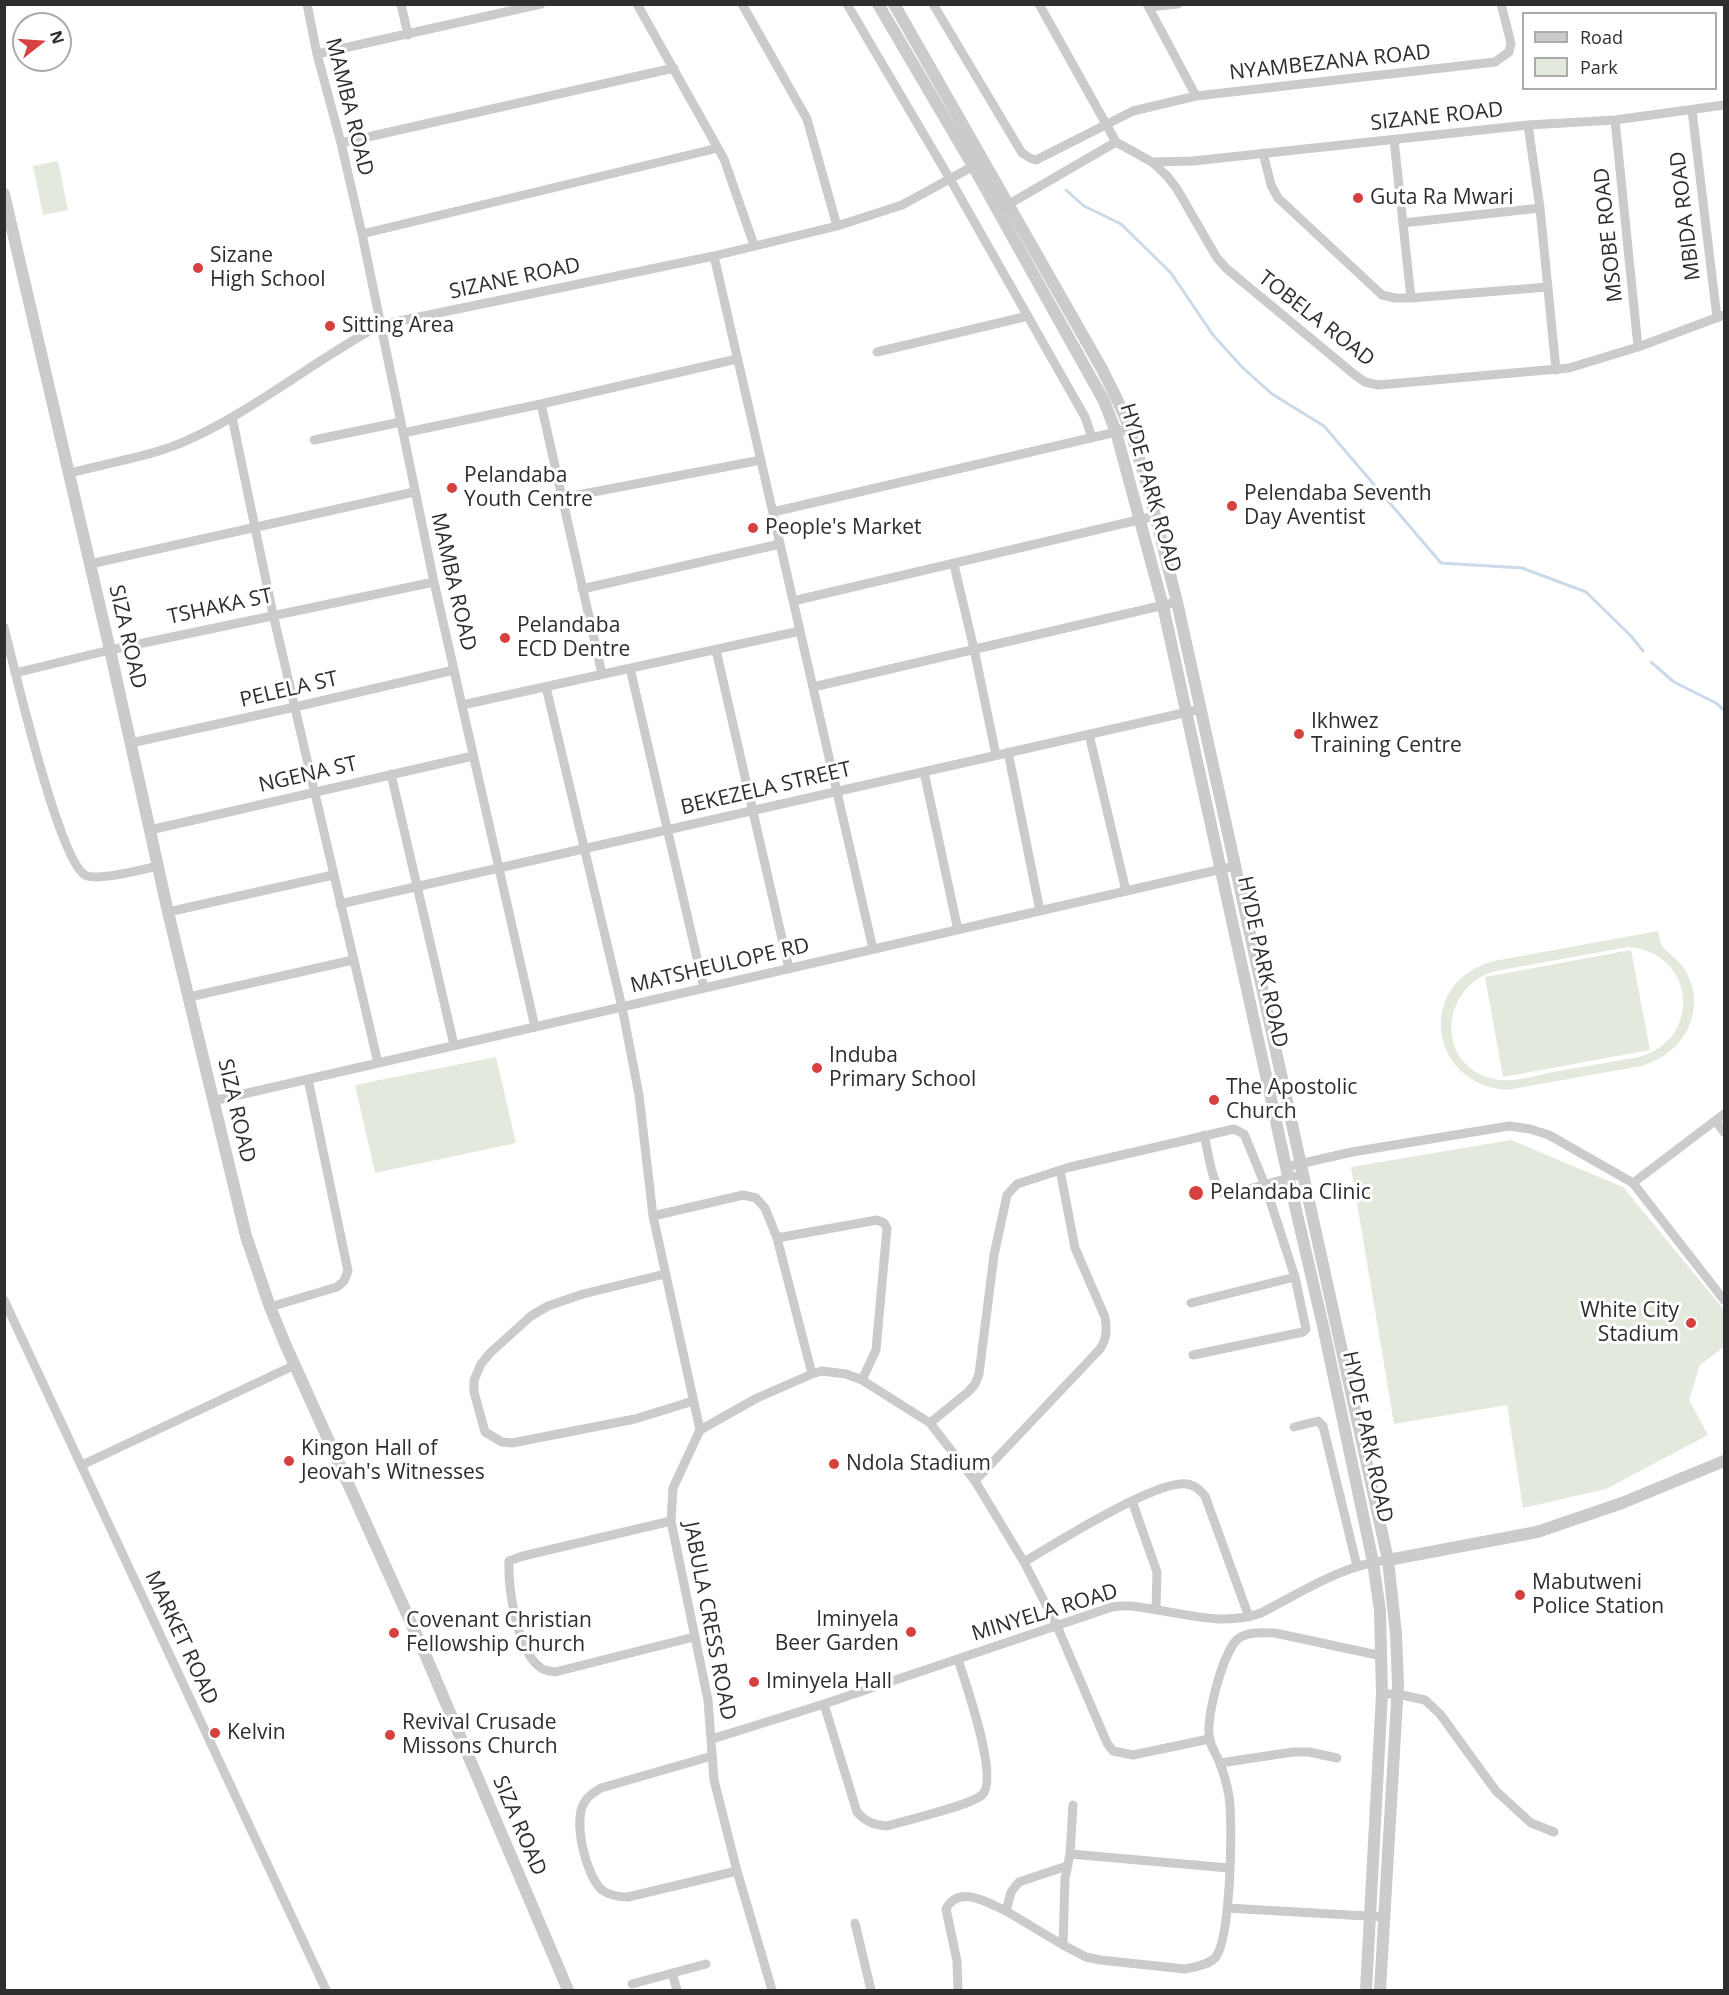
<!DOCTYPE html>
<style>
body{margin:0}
#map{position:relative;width:1729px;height:1995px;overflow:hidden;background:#fff;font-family:"Open Sans",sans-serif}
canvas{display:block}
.frame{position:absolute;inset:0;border:6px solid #2e2e2e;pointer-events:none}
.legend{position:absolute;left:1522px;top:12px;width:195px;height:78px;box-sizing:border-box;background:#fff;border:2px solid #ababab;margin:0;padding:8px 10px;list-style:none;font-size:18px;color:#2e2e2e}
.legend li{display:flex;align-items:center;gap:12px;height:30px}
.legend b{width:30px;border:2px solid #ababab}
.north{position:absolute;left:12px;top:12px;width:60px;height:60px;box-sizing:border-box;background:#fff;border:2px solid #ababab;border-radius:50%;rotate:73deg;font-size:16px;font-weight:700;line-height:24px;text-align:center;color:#2e2e2e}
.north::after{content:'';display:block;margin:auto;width:21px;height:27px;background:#d6413f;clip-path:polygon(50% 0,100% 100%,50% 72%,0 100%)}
</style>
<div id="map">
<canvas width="1729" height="1995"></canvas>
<div class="frame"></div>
<ul class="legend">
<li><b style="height:8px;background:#cbcbcb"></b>Road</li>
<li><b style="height:16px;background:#e3eadd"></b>Park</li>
</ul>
<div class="north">N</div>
</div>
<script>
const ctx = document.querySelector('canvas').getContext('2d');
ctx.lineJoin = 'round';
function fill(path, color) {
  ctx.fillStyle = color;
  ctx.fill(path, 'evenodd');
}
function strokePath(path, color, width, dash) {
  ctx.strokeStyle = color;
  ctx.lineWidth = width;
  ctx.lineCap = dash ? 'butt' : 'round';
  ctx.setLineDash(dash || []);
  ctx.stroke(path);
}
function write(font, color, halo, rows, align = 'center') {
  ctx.font = font + ' "Open Sans",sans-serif';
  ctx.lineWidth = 6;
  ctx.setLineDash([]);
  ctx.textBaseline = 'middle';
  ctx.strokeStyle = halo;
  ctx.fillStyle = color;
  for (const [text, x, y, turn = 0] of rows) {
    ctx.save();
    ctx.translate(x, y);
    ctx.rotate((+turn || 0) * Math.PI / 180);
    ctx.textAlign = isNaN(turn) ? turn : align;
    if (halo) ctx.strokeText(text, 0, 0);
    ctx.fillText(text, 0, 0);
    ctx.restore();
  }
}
fill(new Path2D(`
 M 58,161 L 68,210 L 43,215 L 33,166 Z
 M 1658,931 C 1659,935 1660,941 1661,944 C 1665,952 1678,959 1684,968 C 1709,1009 1685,1054 1641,1066 L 1507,1090 C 1427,1084 1416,981 1494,961 ZM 1628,947 C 1695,952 1704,1039 1639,1057 C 1610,1062 1582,1067 1553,1072 C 1534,1076 1513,1083 1494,1079 C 1435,1066 1439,986 1496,971 Z
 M 1631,950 L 1650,1050 L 1503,1077 L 1485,977 Z
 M 496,1057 L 516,1143 L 375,1173 L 355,1085 Z
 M 1511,1140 L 1623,1187 L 1724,1310 L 1724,1347 L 1700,1365 L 1689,1400 L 1708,1435 L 1606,1489 L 1523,1508 L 1507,1405 L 1394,1424 L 1351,1167 Z`), '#e3eadd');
strokePath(new Path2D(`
 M 1066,190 L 1084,206 L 1121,224 L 1171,273 L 1213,335 L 1242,367 L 1272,394 L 1324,426 L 1441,563 L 1522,568 L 1586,592 L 1631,636 L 1643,651
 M 1651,662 L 1674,682 L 1716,703 L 1724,710`), '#cadae8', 3);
strokePath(new Path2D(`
 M 307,4 L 317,54 L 341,143 L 362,234 L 434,582 L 535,1027
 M 401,4 L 408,35
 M 637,4 L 724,159 L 754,245
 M 742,4 L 807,119 L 837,226
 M 847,4 L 950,179 L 1085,417 L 1092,438
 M 933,4 L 1022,153 L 1032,159 L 1036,160 L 1133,111 L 1196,96 L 1495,62 L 1509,52 L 1511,43 L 1501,4
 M 1039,4 L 1116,142
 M 1147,4 L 1196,96
 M 1149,7 L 1178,4
 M 317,54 L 541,4
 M 1692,110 L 1717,318
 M 1615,120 L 1638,347
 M 1528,125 L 1540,208 L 1556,370
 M 1394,140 L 1411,298
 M 341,143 L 674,68
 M 1263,153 L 1271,185 L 1278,198 L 1382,295 L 1395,298 L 1411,298 L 1548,287
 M 1152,162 L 1193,161 L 1528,125 L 1615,120 L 1724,105
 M 1004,207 L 1116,142 L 1152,162 L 1167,176 L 1177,189 L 1217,258 L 1227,269 L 1355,375 L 1365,382 L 1378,385 L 1569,368 L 1638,347 L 1724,315
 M 1403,223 L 1540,208
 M 362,234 L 718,148
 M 714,256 L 873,949
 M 877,352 L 1028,316
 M 541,404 L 602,674
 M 232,417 L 273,614 L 378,1063
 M 403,433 L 541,404 L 737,359
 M 314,440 L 401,422
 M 70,473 C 107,463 154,456 188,440 C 256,409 315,360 380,325 L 714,256 L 837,226 L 902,205 L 979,163
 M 562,498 L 761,460
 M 773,512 L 1129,429
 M 90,564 L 414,492
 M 954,565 L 974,649 L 996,755
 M 582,589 L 780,544
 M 793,601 L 1155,516
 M 4,627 C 14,666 58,859 85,875 C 97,882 143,869 158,866
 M 716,650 L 789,969
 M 630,668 L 704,988
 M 15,673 L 110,650 L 434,582
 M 546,687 L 622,1007 L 639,1095 L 653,1216 L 700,1430
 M 813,687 L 1177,602
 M 462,705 L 800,631
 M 1089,734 L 1126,891
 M 131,743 L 295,707 L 454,670
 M 1008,752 L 1040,911
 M 924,772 L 958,930
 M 391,774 L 454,1045
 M 150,830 L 473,756
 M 340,904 L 1201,709
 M 168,912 L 333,875
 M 189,997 L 353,960
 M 213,1101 L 1235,866
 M 1716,1121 L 1724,1132
 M 1204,1135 C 1208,1149 1212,1192 1227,1195 L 1303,1174
 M 1286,1167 L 1352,1152 L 1509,1126 L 1530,1129 L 1549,1135 L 1633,1183 L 1724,1300
 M 1633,1183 L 1724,1114
 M 653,1216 L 743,1195 L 756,1198 L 765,1208 L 777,1238 L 812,1374
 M 777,1238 L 877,1220 L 884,1223 L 887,1228 L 876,1350 L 862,1380
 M 665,1274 L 583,1294 L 548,1306 L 531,1316 L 490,1353 L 481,1364 L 474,1380 L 474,1392 L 485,1432 L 502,1442 L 512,1443 L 635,1419 L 693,1401
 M 4,1300 L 326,1990
 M 1191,1303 L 1295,1277
 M 270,1307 L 337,1287 L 344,1281 L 348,1271 L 308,1079
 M 930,1423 L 968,1392 L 975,1384 L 979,1374 L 994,1255 L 1007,1195 L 1017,1184 L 1070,1167 L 1234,1129 L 1244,1134 L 1265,1185 L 1295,1277 L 1306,1329 L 1303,1332 L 1193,1355
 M 1294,1427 L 1318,1421 L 1323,1426 L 1357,1566
 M 82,1465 L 295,1365
 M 975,1481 L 1100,1349 C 1107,1338 1107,1330 1105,1317 L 1075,1248 L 1060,1170
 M 1132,1501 L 1157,1572 L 1156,1610
 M 671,1521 L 523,1556 L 509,1561 C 508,1588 517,1652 541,1668 C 545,1671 551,1671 555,1672 L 694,1637
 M 1024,1562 C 1054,1544 1156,1480 1186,1484 C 1195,1485 1200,1490 1205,1496 L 1249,1617
 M 1382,1694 L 1397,1694 L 1425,1700 L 1440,1714 L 1496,1791 L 1531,1823 L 1554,1832
 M 824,1704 L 857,1812 C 866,1822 874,1825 887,1826 C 907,1820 969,1806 982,1795 C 1000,1779 965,1682 958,1659
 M 712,1739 L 824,1704 L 1112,1607 C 1129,1604 1142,1608 1158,1610 C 1192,1616 1228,1625 1261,1613 C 1302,1592 1342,1565 1388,1560
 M 712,1756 L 601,1788 C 595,1792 588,1795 584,1803 C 573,1822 586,1876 602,1890 C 610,1896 619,1897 628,1897 L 737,1871
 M 1220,1763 L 1293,1752 L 1309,1752 L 1337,1758
 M 1073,1805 L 1070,1854 L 1065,1879 L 1063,1945 L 1086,1957 L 1100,1960 L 1185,1969 C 1194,1967 1208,1965 1215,1958 C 1231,1940 1233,1822 1229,1796 C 1227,1785 1223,1771 1219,1761 C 1216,1754 1211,1747 1210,1740 C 1204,1721 1224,1648 1239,1638 C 1249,1631 1264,1633 1275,1633 L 1382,1656
 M 1070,1854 L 1229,1868
 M 1227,1908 L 1384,1917
 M 855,1923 L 871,1990
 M 1063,1945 L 1006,1911 L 1011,1892 L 1019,1882 L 1067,1866
 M 672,1973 L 677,1990
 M 632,1984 L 706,1964
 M 772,1990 L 737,1871 L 714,1780 L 708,1700 L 671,1521 L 673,1488 L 700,1430 L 757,1398 L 812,1374 L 822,1371 L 846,1374 L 862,1380 L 930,1423 L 975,1481 L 1024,1562 L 1057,1626 L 1107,1743 L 1113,1751 L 1133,1755 L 1209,1739
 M 958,1990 L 957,1961 L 946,1909 C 959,1884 988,1903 1006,1911`), '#cbcbcb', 9);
strokePath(new Path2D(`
 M 878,4 L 973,166 L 1104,401 L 1116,432 L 1163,606 L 1286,1167 L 1323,1326 L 1373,1562 L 1380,1611 L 1382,1694 L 1366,1990
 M 894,4 L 1102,369 C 1111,388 1122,407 1129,428 C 1149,485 1162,544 1177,602 L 1388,1560 L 1396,1634 L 1398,1684 L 1380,1990
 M 4,194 L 110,650 L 168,912 L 246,1236 L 270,1307 L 286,1346 L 425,1654 L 568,1990
 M 1388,1560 L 1537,1532 L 1622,1503 L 1724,1461`), '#cbcbcb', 12);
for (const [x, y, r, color] of [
 [1358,198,6,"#d6413f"],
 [198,268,6,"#d6413f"],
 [330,326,6,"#d6413f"],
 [452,488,6,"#d6413f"],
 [1232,506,6,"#d6413f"],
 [753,528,6,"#d6413f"],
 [505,638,6,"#d6413f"],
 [1299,734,6,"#d6413f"],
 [817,1068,6,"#d6413f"],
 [1214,1100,6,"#d6413f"],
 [1196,1193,8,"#d6413f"],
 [1691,1323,6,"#d6413f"],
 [289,1461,6,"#d6413f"],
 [834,1464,6,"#d6413f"],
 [1520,1595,6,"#d6413f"],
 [911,1632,6,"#d6413f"],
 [394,1633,6,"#d6413f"],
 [754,1682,6,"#d6413f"],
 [215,1733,6,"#d6413f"],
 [390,1735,6,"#d6413f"]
]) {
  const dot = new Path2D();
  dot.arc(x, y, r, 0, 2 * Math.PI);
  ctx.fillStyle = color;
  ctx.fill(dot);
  strokePath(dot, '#fff', 2);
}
write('21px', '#2e2e2e', '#fff', [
 ["NYAMBEZANA ROAD",1330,63,-6],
 ["MAMBA ROAD",349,107,76],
 ["SIZANE ROAD",1437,117,-6],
 ["MBIDA ROAD",1686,216,-97],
 ["MSOBE ROAD",1609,235,-96],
 ["SIZANE ROAD",515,279,-12],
 ["TOBELA ROAD",1316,319,38],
 ["HYDE PARK ROAD",1150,488,74],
 ["MAMBA ROAD",453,582,77],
 ["TSHAKA ST",220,607,-12],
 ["SIZA ROAD",127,637,77],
 ["PELELA ST",289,690,-13],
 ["NGENA ST",308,775,-13],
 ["BEKEZELA STREET",766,789,-13],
 ["HYDE PARK ROAD",1262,962,78],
 ["MATSHEULOPE RD",720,966,-13],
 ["SIZA ROAD",236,1111,77],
 ["HYDE PARK ROAD",1367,1437,78],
 ["MINYELA ROAD",1045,1613,-17],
 ["JABULA CRESS ROAD",709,1621,79],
 ["MARKET ROAD",181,1638,65],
 ["SIZA ROAD",519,1826,67]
]);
write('21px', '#2e2e2e', '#fff', [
 ["Guta Ra Mwari",1370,198],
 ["Sizane",210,256],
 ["High School",210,280],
 ["Sitting Area",342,326],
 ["Pelandaba",464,476],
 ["Youth Centre",464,500],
 ["Pelendaba Seventh",1244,494],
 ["Day Aventist",1244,518],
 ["People's Market",765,528],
 ["Pelandaba",517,626],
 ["ECD Dentre",517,650],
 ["Ikhwez",1311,722],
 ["Training Centre",1311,746],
 ["Induba",829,1056],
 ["Primary School",829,1080],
 ["The Apostolic",1226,1088],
 ["Church",1226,1112],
 ["Pelandaba Clinic",1210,1193],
 ["White City",1679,1311,"right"],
 ["Stadium",1679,1335,"right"],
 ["Kingon Hall of",301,1449],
 ["Jeovah's Witnesses",301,1473],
 ["Ndola Stadium",846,1464],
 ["Mabutweni",1532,1583],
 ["Police Station",1532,1607],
 ["Iminyela",899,1620,"right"],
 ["Beer Garden",899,1644,"right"],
 ["Covenant Christian",406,1621],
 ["Fellowship Church",406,1645],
 ["Iminyela Hall",766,1682],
 ["Revival Crusade",402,1723],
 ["Missons Church",402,1747],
 ["Kelvin",227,1733]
], 'left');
</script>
